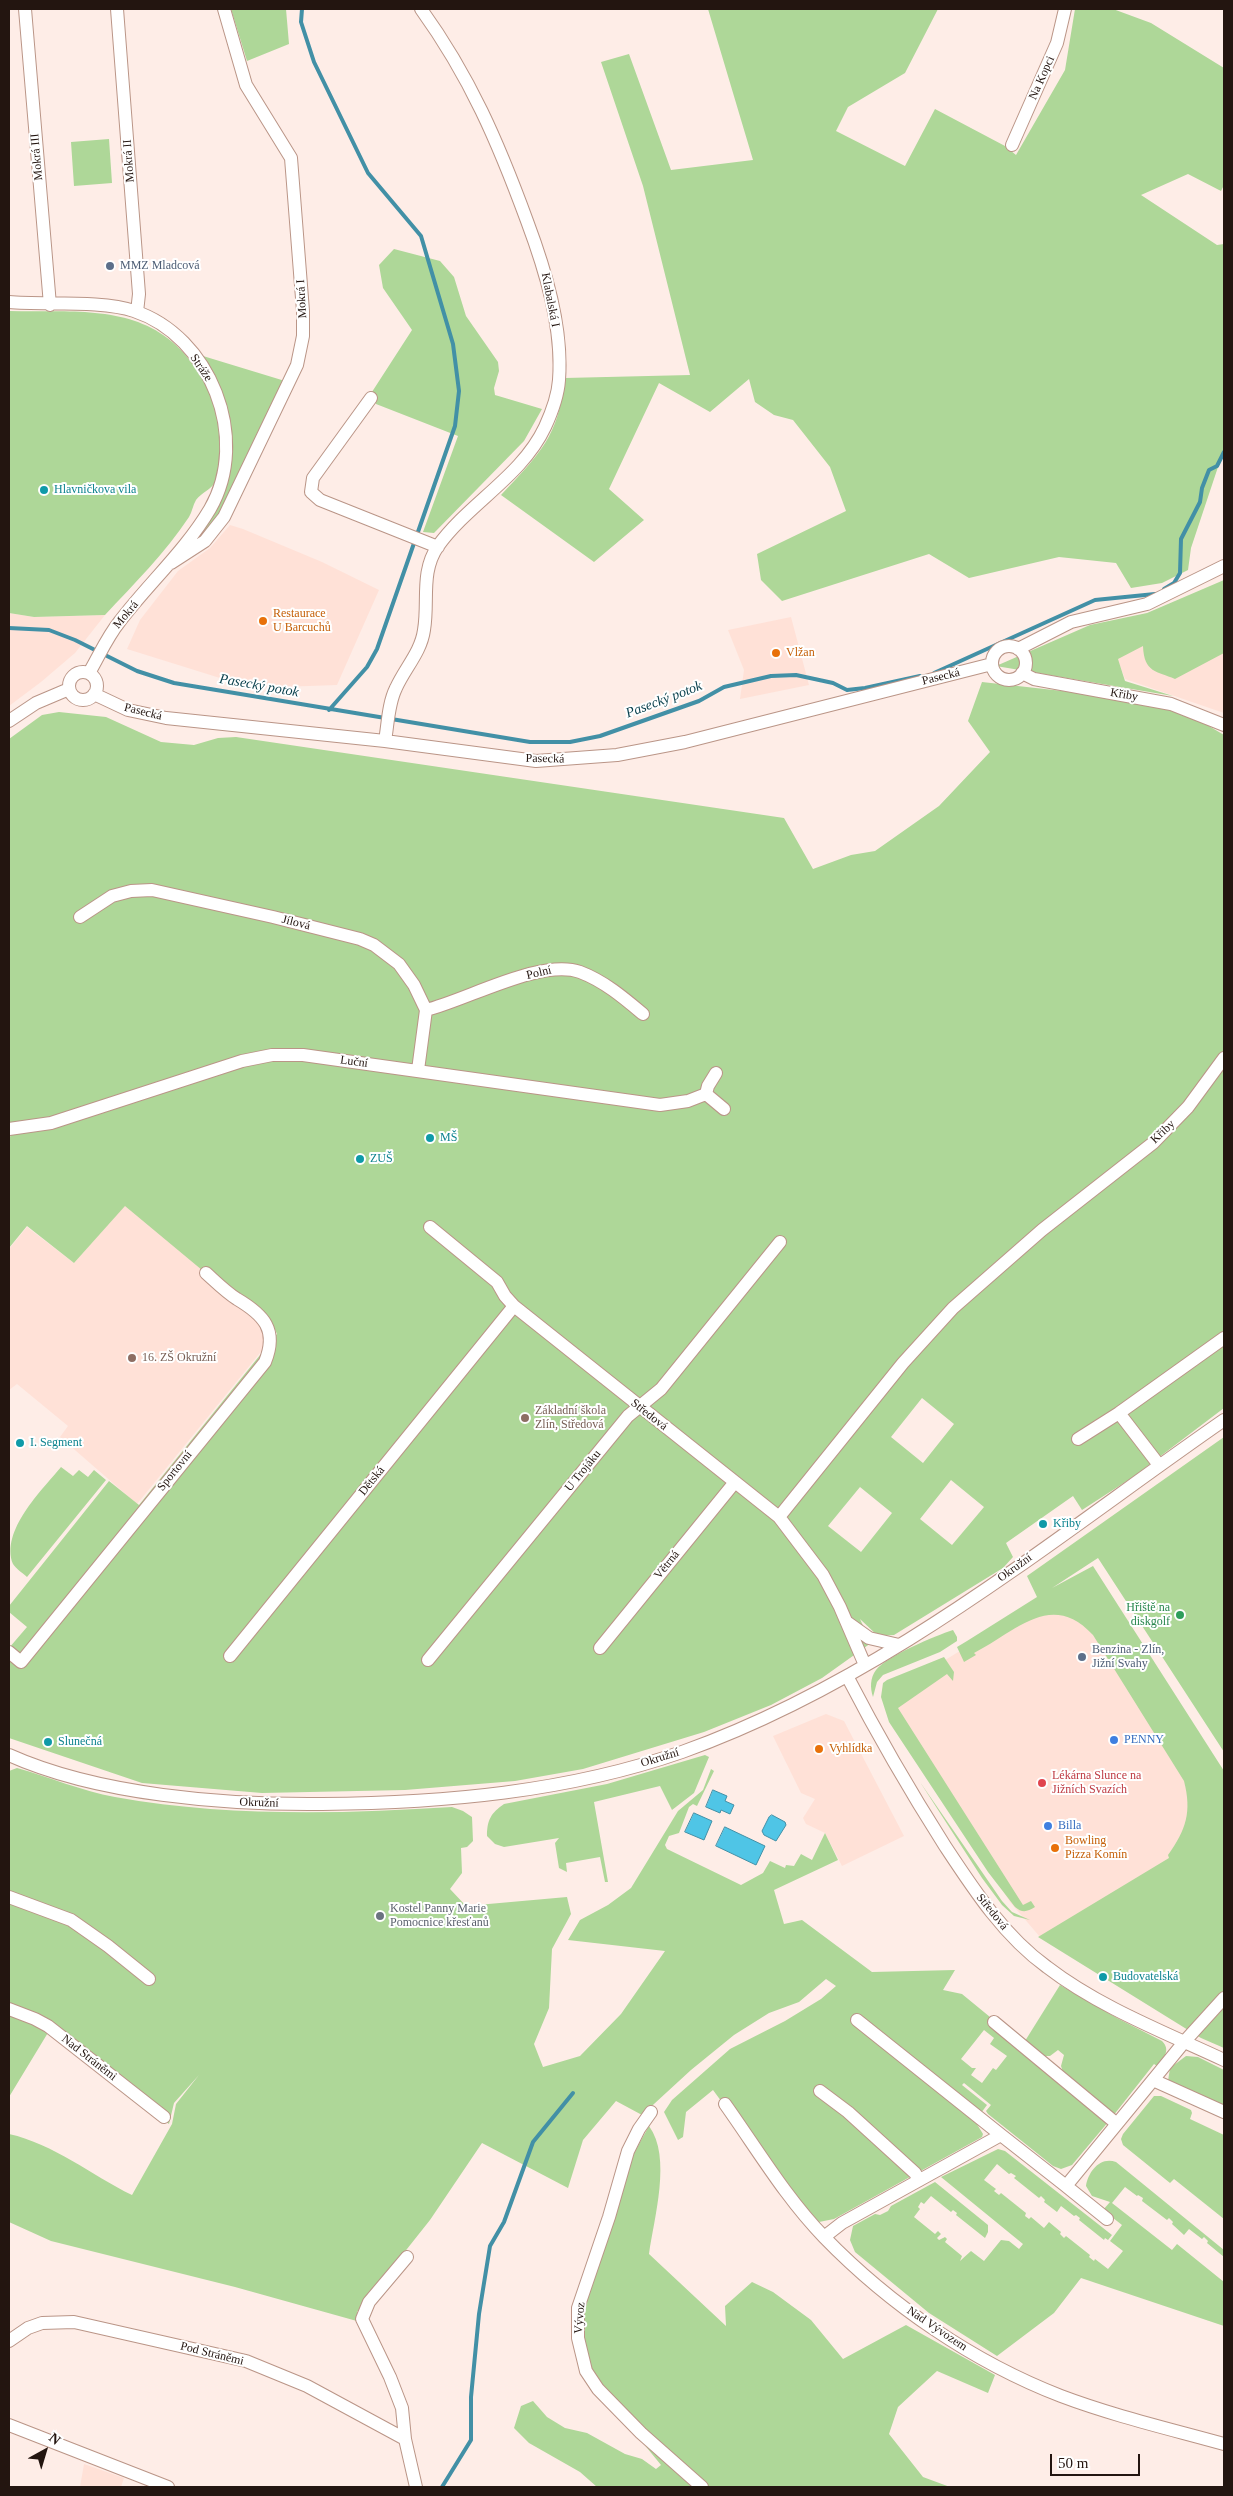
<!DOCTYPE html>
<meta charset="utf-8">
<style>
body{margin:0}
#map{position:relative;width:1233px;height:2496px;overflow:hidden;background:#feede7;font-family:Georgia,serif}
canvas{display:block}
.frame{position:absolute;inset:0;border:10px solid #231510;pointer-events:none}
.north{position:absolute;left:20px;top:2426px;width:50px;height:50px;-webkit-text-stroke:4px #fff;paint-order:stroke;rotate:39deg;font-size:14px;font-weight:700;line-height:20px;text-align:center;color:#231510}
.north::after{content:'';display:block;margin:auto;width:18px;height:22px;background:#231510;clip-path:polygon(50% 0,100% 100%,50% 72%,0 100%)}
.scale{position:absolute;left:1050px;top:2454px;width:90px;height:22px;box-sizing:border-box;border:2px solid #231510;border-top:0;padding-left:6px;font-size:15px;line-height:18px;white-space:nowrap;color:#231510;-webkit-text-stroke:4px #fff;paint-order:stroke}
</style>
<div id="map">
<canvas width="1233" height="2496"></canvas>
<div class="frame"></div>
<div class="north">N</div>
<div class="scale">50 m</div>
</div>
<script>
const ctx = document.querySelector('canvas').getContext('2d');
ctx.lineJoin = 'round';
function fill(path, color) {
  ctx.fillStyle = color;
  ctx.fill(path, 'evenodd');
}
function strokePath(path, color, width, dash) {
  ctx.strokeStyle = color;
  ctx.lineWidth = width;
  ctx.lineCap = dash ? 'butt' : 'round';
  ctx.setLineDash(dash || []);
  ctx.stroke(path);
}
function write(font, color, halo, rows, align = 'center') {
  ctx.font = font + ' Georgia,serif';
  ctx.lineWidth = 4;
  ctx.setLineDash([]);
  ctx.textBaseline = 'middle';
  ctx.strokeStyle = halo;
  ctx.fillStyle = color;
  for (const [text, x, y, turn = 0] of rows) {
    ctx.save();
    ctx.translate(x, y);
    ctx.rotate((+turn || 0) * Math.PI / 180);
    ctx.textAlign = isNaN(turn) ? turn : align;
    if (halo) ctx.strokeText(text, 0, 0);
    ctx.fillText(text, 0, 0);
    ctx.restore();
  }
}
fill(new Path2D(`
 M 230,525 L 243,529 L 322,562 L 379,590 L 337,685 L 252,688 L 127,649 L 140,620 L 178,571 L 210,548 Z
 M 1224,595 L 1224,713 L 1125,679 L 1116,655 Z
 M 9,613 L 34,617 L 105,615 L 75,653 L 41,682 L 9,706 Z
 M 791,617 L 809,685 L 740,699 L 744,670 L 728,630 Z
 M 126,1204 L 277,1332 L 137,1504 L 60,1437 L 68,1426 L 17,1384 L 9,1390 L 9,1249 L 27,1227 L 74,1263 Z
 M 1074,1581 L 1224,1852 L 1040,1937 L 1010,1902 L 888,1705 L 906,1684 Z
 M 826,1714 L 844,1721 L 904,1836 L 842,1866 L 825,1833 L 806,1824 L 803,1818 L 815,1799 L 801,1793 L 773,1736 Z
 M 84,2464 L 124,2478 L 121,2487 L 80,2487 Z`), '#ffe1d7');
fill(new Path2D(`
 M 231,9 L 286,9 L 289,44 L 247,61 Z
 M 708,9 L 938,9 L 905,73 L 848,107 L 836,131 L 905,166 L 935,109 L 1005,146 L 1016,155 L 1065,70 L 1075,9 L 1113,9 L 1151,23 L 1224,68 L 1224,185 L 1221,191 L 1188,174 L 1141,195 L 1217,245 L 1224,244 L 1224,449 L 1191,548 L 1188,570 L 1162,583 L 1131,588 L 1116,563 L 1059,557 L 969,578 L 929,554 L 782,601 L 761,580 L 757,554 L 846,511 L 830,467 L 793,420 L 774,415 L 755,402 L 749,379 L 710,412 L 659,383 L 609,489 L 644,520 L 594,562 L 501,495 C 540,453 558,438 565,378 L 690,375 L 643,186 L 601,62 L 629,54 L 671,170 L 753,160 Z
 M 109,139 L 112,183 L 74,186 L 71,142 Z
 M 394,249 L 440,261 L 454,277 L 466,316 L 498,362 L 499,371 L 494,388 L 495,395 L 542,409 L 524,441 L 434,533 L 423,532 L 458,436 L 376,404 L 370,395 L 412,330 L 383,288 L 379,265 Z
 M 9,311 C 79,313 149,301 195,367 C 206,381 214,396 217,414 C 220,436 224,460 215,482 C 212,489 201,493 196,500 C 193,505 192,512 189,517 C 165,553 134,584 105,615 L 34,617 L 9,613 Z
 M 203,356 L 285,381 L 225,505 L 199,541 L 197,539 C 207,508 234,446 229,416 C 226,394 213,374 203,356 Z
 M 1224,580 L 1224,653 L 1175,679 C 1157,671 1144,673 1143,646 L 1118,659 L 1125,681 L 1173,696 L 996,666 L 1090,625 L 1147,613 Z
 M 982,682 L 1170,703 L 1224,735 L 1224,1408 L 1133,1477 L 1082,1510 L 1073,1496 L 1006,1543 L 1013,1557 L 1003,1568 L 894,1635 L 878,1636 L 860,1619 L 871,1643 L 822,1678 L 771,1705 L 704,1732 L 583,1769 L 515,1781 L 405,1790 L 262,1793 L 142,1783 L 9,1738 L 9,1648 L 27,1627 L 9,1612 L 9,1606 L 109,1481 L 139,1505 L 277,1334 L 273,1325 L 238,1300 L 125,1206 L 74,1263 L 27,1226 L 9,1248 L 9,1140 L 12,1131 L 9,1120 L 9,739 L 42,715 L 59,712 L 106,717 L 161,742 L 194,745 L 218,738 L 236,737 L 784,818 L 813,869 L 851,855 L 875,851 L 939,806 L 990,752 L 968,721 ZM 922,1398 L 954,1424 L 923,1463 L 891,1437 ZM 951,1480 L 984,1507 L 952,1545 L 920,1519 ZM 860,1487 L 892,1513 L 861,1552 L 828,1526 Z
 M 1224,1437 L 1224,1752 L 1098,1558 L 1052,1588 L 1093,1566 L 1224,1771 L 1224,2048 L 1201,2038 L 1038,1937 L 1169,1858 L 1168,1855 C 1186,1830 1192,1812 1184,1781 L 1093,1635 C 1051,1590 1017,1631 974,1653 L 976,1655 L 964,1662 L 957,1647 L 967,1641 L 1037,1597 L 1027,1576 Z
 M 61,1467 L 73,1476 L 79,1470 L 88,1477 L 94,1470 L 106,1480 L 27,1577 C 23,1573 16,1569 13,1564 C 0,1531 42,1490 61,1467 Z
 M 953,1630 L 957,1637 L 957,1641 L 940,1652 L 883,1675 L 877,1682 L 873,1697 C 870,1688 870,1678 876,1670 C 887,1656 935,1636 953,1630 Z
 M 944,1657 L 954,1672 L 953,1681 L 947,1674 L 898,1708 L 1023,1905 L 1031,1901 L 1035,1907 C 1027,1912 1022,1913 1015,1907 L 988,1872 L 889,1722 L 881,1697 L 883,1683 L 887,1680 Z
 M 705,1755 L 709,1757 L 694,1793 L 672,1810 L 660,1786 L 594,1802 L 608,1882 L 605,1882 L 600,1857 L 566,1863 L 567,1872 L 559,1868 L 555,1843 L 559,1838 L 504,1847 L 495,1844 L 487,1836 C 487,1820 491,1813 504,1804 L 607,1784 Z
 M 17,1768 C 49,1777 82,1791 115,1797 C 226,1817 340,1814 452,1807 L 463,1811 L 472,1817 L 473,1841 L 467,1847 L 461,1848 L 462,1873 L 450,1889 L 466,1906 L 567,1897 L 571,1914 L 552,1949 L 549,2008 L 534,2044 L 543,2067 L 580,2056 L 621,2014 L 665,1951 L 568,1940 L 580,1920 L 608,1905 L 631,1888 L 678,1811 L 703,1790 L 711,1769 L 714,1771 L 697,1806 L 693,1804 L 689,1807 L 679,1833 L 669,1836 L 665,1845 L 667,1849 L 741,1885 L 763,1873 L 770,1861 L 785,1868 L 786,1865 L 794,1866 L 801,1854 L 812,1860 L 825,1833 L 838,1860 L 774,1890 L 784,1924 L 802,1920 L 872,1972 L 955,1970 L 943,1990 L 962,1994 L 990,2017 L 990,2021 L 1109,2121 L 1072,2165 L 1061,2169 L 1053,2166 L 988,2114 L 986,2111 L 991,2105 L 964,2083 L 962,2085 L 987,2105 L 975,2121 L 983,2134 L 982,2137 L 834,2219 L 819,2222 L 809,2220 L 713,2090 L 686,2112 L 683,2137 L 678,2140 L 664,2112 L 672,2100 L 730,2049 L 785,2021 L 821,1999 L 836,1986 L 826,1979 L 799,2002 L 769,2013 L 734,2035 L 691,2070 L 642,2115 L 616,2101 L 583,2140 L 568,2188 L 482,2143 L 430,2220 L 357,2312 L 364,2323 L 235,2287 L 51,2241 L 9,2222 L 9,2134 C 54,2144 91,2175 132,2195 L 172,2124 L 176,2104 L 199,2075 L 174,2103 L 169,2124 L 49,2031 L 9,2097 L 9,1771 ZM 984,2030 L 994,2038 L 990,2044 L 1007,2056 L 996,2070 L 993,2068 L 982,2083 L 971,2075 L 976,2068 L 972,2068 L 961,2059 Z
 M 920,1782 L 1002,1901 L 1012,1912 L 1030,1920 L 1014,1916 L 1002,1905 L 982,1878 Z
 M 1060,1985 L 1117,2018 L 1162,2041 C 1171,2050 1164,2058 1157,2066 L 1154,2064 L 1113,2116 L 1064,2075 L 1061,2066 L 1064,2055 L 1058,2050 L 1050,2056 L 1042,2056 L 1025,2041 Z
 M 1186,2056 L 1198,2057 L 1224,2070 L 1224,2108 L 1168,2081 L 1170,2068 Z
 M 1154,2096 L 1161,2096 L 1191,2110 L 1192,2113 L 1190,2119 L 1224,2135 L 1224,2219 L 1174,2179 L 1170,2183 L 1123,2145 L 1121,2139 L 1123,2134 Z
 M 649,2126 C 672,2157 654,2218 649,2254 L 726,2326 L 725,2306 L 752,2282 L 773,2292 L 811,2320 L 843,2359 L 906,2325 L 995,2375 L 988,2393 L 937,2371 L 898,2407 L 889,2434 L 923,2477 L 950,2487 L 597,2487 L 580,2472 L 529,2443 L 514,2428 L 521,2406 L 533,2401 L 547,2417 L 565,2428 L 587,2433 L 625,2454 L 642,2459 L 656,2469 L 661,2465 L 643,2443 L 653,2439 L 597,2382 L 586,2356 L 582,2321 L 596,2266 L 634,2153 Z
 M 998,2149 L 1005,2151 L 1112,2235 L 1108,2240 L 1105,2238 L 1104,2240 L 1079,2220 L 1080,2218 L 1076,2215 L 1074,2216 L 1061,2206 L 1057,2212 L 1044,2202 L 1045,2200 L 1041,2196 L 1039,2198 L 1014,2178 L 1016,2176 L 1011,2173 L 1009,2174 L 997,2164 L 984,2180 L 996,2189 L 994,2191 L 999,2195 L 1001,2193 L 1026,2213 L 1025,2216 L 1029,2219 L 1031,2217 L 1044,2228 L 1049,2222 L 1061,2232 L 1060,2234 L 1064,2238 L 1066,2236 L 1090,2255 L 1089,2257 L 1094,2261 L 1095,2259 L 1108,2269 L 1123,2251 L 1110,2241 L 1122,2225 L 1103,2210 L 1110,2202 L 1092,2196 L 1086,2186 C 1088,2172 1100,2156 1116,2162 L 1224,2250 L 1224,2257 L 1207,2243 L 1208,2241 L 1204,2237 L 1202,2239 L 1189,2229 L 1184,2235 L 1172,2224 L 1173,2222 L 1169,2218 L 1167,2220 L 1142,2201 L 1143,2198 L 1138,2195 L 1137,2196 L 1125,2187 L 1112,2203 L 1172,2250 L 1177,2244 L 1224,2282 L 1224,2326 L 1081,2278 L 1054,2313 L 997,2356 L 929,2313 L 855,2252 L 850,2240 L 853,2226 L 875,2214 L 880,2215 L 888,2211 L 891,2206 L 935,2182 L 988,2225 L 988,2232 L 985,2238 L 956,2215 L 957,2213 L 953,2210 L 951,2212 L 931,2196 L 924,2204 L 921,2202 L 918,2207 L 920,2209 L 914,2217 L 935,2234 L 938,2231 L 941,2234 L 937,2238 L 939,2240 L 945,2237 L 947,2239 L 945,2242 L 962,2256 L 960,2261 L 971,2251 L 984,2261 L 1001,2240 L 1009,2241 L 1019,2249 L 1023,2244 L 941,2177 Z`), '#aed798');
const water = new Path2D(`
 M 713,1790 L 727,1796 L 725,1801 L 734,1805 L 730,1814 L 721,1810 L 720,1813 L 706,1807 Z
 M 694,1813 L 712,1821 L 704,1840 L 685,1832 Z
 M 772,1815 L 785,1822 L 786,1825 L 776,1841 L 764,1835 L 762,1831 L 769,1817 Z
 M 725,1827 L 765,1846 L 756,1865 L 716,1846 Z`);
fill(water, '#4fc5e6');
strokePath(water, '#4290a6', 1);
strokePath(new Path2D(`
 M 302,9 L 301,22 L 314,62 L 368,173 L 421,236 L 453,344 L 459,391 L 455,426 L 377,649 L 367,667 L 329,710
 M 1164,589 L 1174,583 L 1180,573 L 1181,539 L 1200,502 L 1202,488 L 1209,470 L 1217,466 L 1224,452
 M 9,628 L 49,630 L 75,640 L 137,671 L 174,683 L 530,742 L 570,742 L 600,736 L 699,701 L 724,687 L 771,676 L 796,675 L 833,683 L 847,690 L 865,688 L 920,676
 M 934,673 L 1095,600 L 1155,594
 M 442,2487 L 471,2440 L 471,2397 L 479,2314 L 490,2246 L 504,2222 L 533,2142 L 573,2093`), '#4290a6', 4);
const minor = new Path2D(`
 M 25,9 L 50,305
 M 117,9 L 139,294 L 137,312
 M 1012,145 L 1057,43 L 1065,9
 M 9,302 C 44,305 102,300 134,311 C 210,336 251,438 210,509 C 185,551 149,583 120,621 C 107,637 99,656 89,673
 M 371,398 L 313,478 L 311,492 L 320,500 L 438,547
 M 171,563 L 205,541 L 224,517 L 297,365 L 303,336 L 303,311 L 291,158 L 246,85 L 224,9
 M992 663a17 17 0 1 1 34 0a17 17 0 1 1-34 0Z
 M 1018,649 L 1071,622 L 1147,604 L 1224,566
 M69 686a14 14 0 1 1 28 0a14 14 0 1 1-28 0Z
 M 1022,673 L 1034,679 L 1171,704 L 1224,725
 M 94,694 L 128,710 L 166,718 L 385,741 L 536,761 L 617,755 L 685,742 L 992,664
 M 9,721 L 36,703 L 69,689
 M 385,741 C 388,724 388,704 396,688 C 405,668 421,652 424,630 C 429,601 420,572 438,546 C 469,503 522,476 545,427 C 551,414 558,395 559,380 C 563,327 545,269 527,221 C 498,142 470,77 421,9
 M 80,917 L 112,896 L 131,891 L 152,890 L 273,917 L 360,939 L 374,945 L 399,964 L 414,985 L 426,1010 L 418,1070
 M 426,1010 C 467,1000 541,958 580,972 C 604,981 624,998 643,1014
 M 706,1094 L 708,1086 L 716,1073
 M 706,1094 L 724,1109
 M 9,1129 L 51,1123 L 242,1061 L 272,1055 L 303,1055 L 660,1105 L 688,1101 L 706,1094
 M 430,1227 L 497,1282 L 505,1296 L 514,1306 L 779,1517 L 823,1575 L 840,1607 L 865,1665
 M 1078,1439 L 1119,1413
 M 1159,1465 L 1119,1413 L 1224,1338
 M 779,1517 L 903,1363 L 953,1308 L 1042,1230 L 1153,1143 L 1188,1107 L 1224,1058
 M 848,1623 L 869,1638 L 899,1645
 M 600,1648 L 735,1482
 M 9,1652 L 21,1662 L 265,1362 C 278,1330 264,1315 237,1299 C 226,1292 216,1282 206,1273
 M 230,1656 L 514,1306
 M 428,1660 L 628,1416 L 661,1389 L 780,1242
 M 847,1676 C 877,1734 910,1791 945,1846 C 974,1890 1004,1936 1047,1967 C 1099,2007 1164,2032 1224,2060
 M 9,1755 C 98,1795 225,1805 322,1804 C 443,1803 567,1792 682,1752 C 884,1680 1051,1540 1224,1420
 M 9,1897 L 71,1920 L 108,1946 L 149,1979
 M 9,2009 L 35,2019 L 48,2026 L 164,2117
 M 857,2020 L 1001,2135
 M 994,2022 L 1117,2124
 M 1153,2080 L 1224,2112
 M 820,2091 L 848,2112 L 915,2173 L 919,2180
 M 725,2104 C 757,2149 786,2198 824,2237 C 890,2305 973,2362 1061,2396 C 1114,2416 1170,2429 1224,2444
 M 651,2112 L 639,2129 L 628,2151 L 609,2217 L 578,2308 L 578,2338 L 586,2371 L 598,2389 L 641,2433 L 702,2487
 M 1066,2186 L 1107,2219
 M 824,2237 L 842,2223 L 1001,2135 L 1066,2186 L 1185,2041 L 1224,1998
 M 407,2257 L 369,2302 L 362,2319 L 390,2377 L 402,2408 L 405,2439 L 416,2487
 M 9,2341 L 28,2328 L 42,2323 L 74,2322 L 246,2361 L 307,2386 L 405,2439
 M 9,2425 L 168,2487`);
strokePath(minor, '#ba9587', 14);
strokePath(minor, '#fff', 12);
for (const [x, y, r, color] of [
 [110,266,5,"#5c6f8a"],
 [44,490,5,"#0f9aa8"],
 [263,621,5,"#e8710a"],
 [776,653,5,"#e8710a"],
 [430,1138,5,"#0f9aa8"],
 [360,1159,5,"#0f9aa8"],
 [132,1358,5,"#8d6e63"],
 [525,1418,5,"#8d6e63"],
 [20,1443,5,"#0f9aa8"],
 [1043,1524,5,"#0f9aa8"],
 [1180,1615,5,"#2e9e5b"],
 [1082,1657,5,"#5c6f8a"],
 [1114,1740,5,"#3f7fe0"],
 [48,1742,5,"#0f9aa8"],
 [819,1749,5,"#e8710a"],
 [1042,1783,5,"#e0444e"],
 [1048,1826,5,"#3f7fe0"],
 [1055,1848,5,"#e8710a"],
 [380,1916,5,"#6b7280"],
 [1103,1977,5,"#0f9aa8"]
]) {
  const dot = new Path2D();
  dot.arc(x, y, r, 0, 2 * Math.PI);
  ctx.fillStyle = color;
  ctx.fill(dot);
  strokePath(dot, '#fff', 2);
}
write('12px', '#231510', '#fff', [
 ["Na Kopci",1042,78,-66],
 ["Mokrá III",37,157,-95],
 ["Mokrá II",129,161,-94],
 ["Mokrá I",302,299,-93],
 ["Klabalská I",550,300,79],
 ["Stráže",201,368,56],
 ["Mokrá",126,615,-50],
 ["Pasecká",941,677,-14],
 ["Křiby",1124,695,10],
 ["Pasecká",143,712,14],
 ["Pasecká",545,759,1],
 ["Jílová",296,923,14],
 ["Polní",539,973,-13],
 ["Luční",354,1062,8],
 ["Křiby",1163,1132,-44],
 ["Středová",649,1415,38],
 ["Sportovní",175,1471,-51],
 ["U Trojáku",583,1471,-51],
 ["Dětská",372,1481,-51],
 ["Větrná",667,1565,-51],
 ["Okružní",1015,1568,-36],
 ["Okružní",660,1758,-17],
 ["Okružní",259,1803,2],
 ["Středová",992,1912,51],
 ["Nad Stráněmi",89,2058,38],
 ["Vývoz",580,2318,-85],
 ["Nad Vývozem",937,2329,34],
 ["Pod Stráněmi",212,2354,14]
]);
write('12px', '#4e5e75', '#fff', [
 ["MMZ Mladcová",120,266],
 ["Benzina - Zlín,",1092,1650],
 ["Jižní Svahy",1092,1664]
], 'left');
write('12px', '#0d838f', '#fff', [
 ["Hlavničkova vila",54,490],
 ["MŠ",440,1138],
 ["ZUŠ",370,1159],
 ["I. Segment",30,1443],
 ["Křiby",1053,1524],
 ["Slunečná",58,1742],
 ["Budovatelská",1113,1977]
], 'left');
write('12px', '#c56008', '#fff', [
 ["Restaurace",273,614],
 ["U Barcuchů",273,628],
 ["Vlžan",786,653],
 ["Vyhlídka",829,1749],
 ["Bowling",1065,1841],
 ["Pizza Komín",1065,1855]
], 'left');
write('12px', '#785e54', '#fff', [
 ["16. ZŠ Okružní",142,1358],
 ["Základní škola",535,1411],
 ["Zlín, Středová",535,1425]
], 'left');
write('12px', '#27864d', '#fff', [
 ["Hřiště na",1170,1608],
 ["diskgolf",1170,1622]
], 'right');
write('12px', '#366cbe', '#fff', [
 ["PENNY",1124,1740],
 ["Billa",1058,1826]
], 'left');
write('12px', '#be3a42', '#fff', [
 ["Lékárna Slunce na",1052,1776],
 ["Jižních Svazích",1052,1790]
], 'left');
write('12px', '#5b616d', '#fff', [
 ["Kostel Panny Marie",390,1909],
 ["Pomocnice křesťanů",390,1923]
], 'left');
write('italic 14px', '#083f4c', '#fff', [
 ["Pasecký potok",259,686,10],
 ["Pasecký potok",664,700,-21]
]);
</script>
